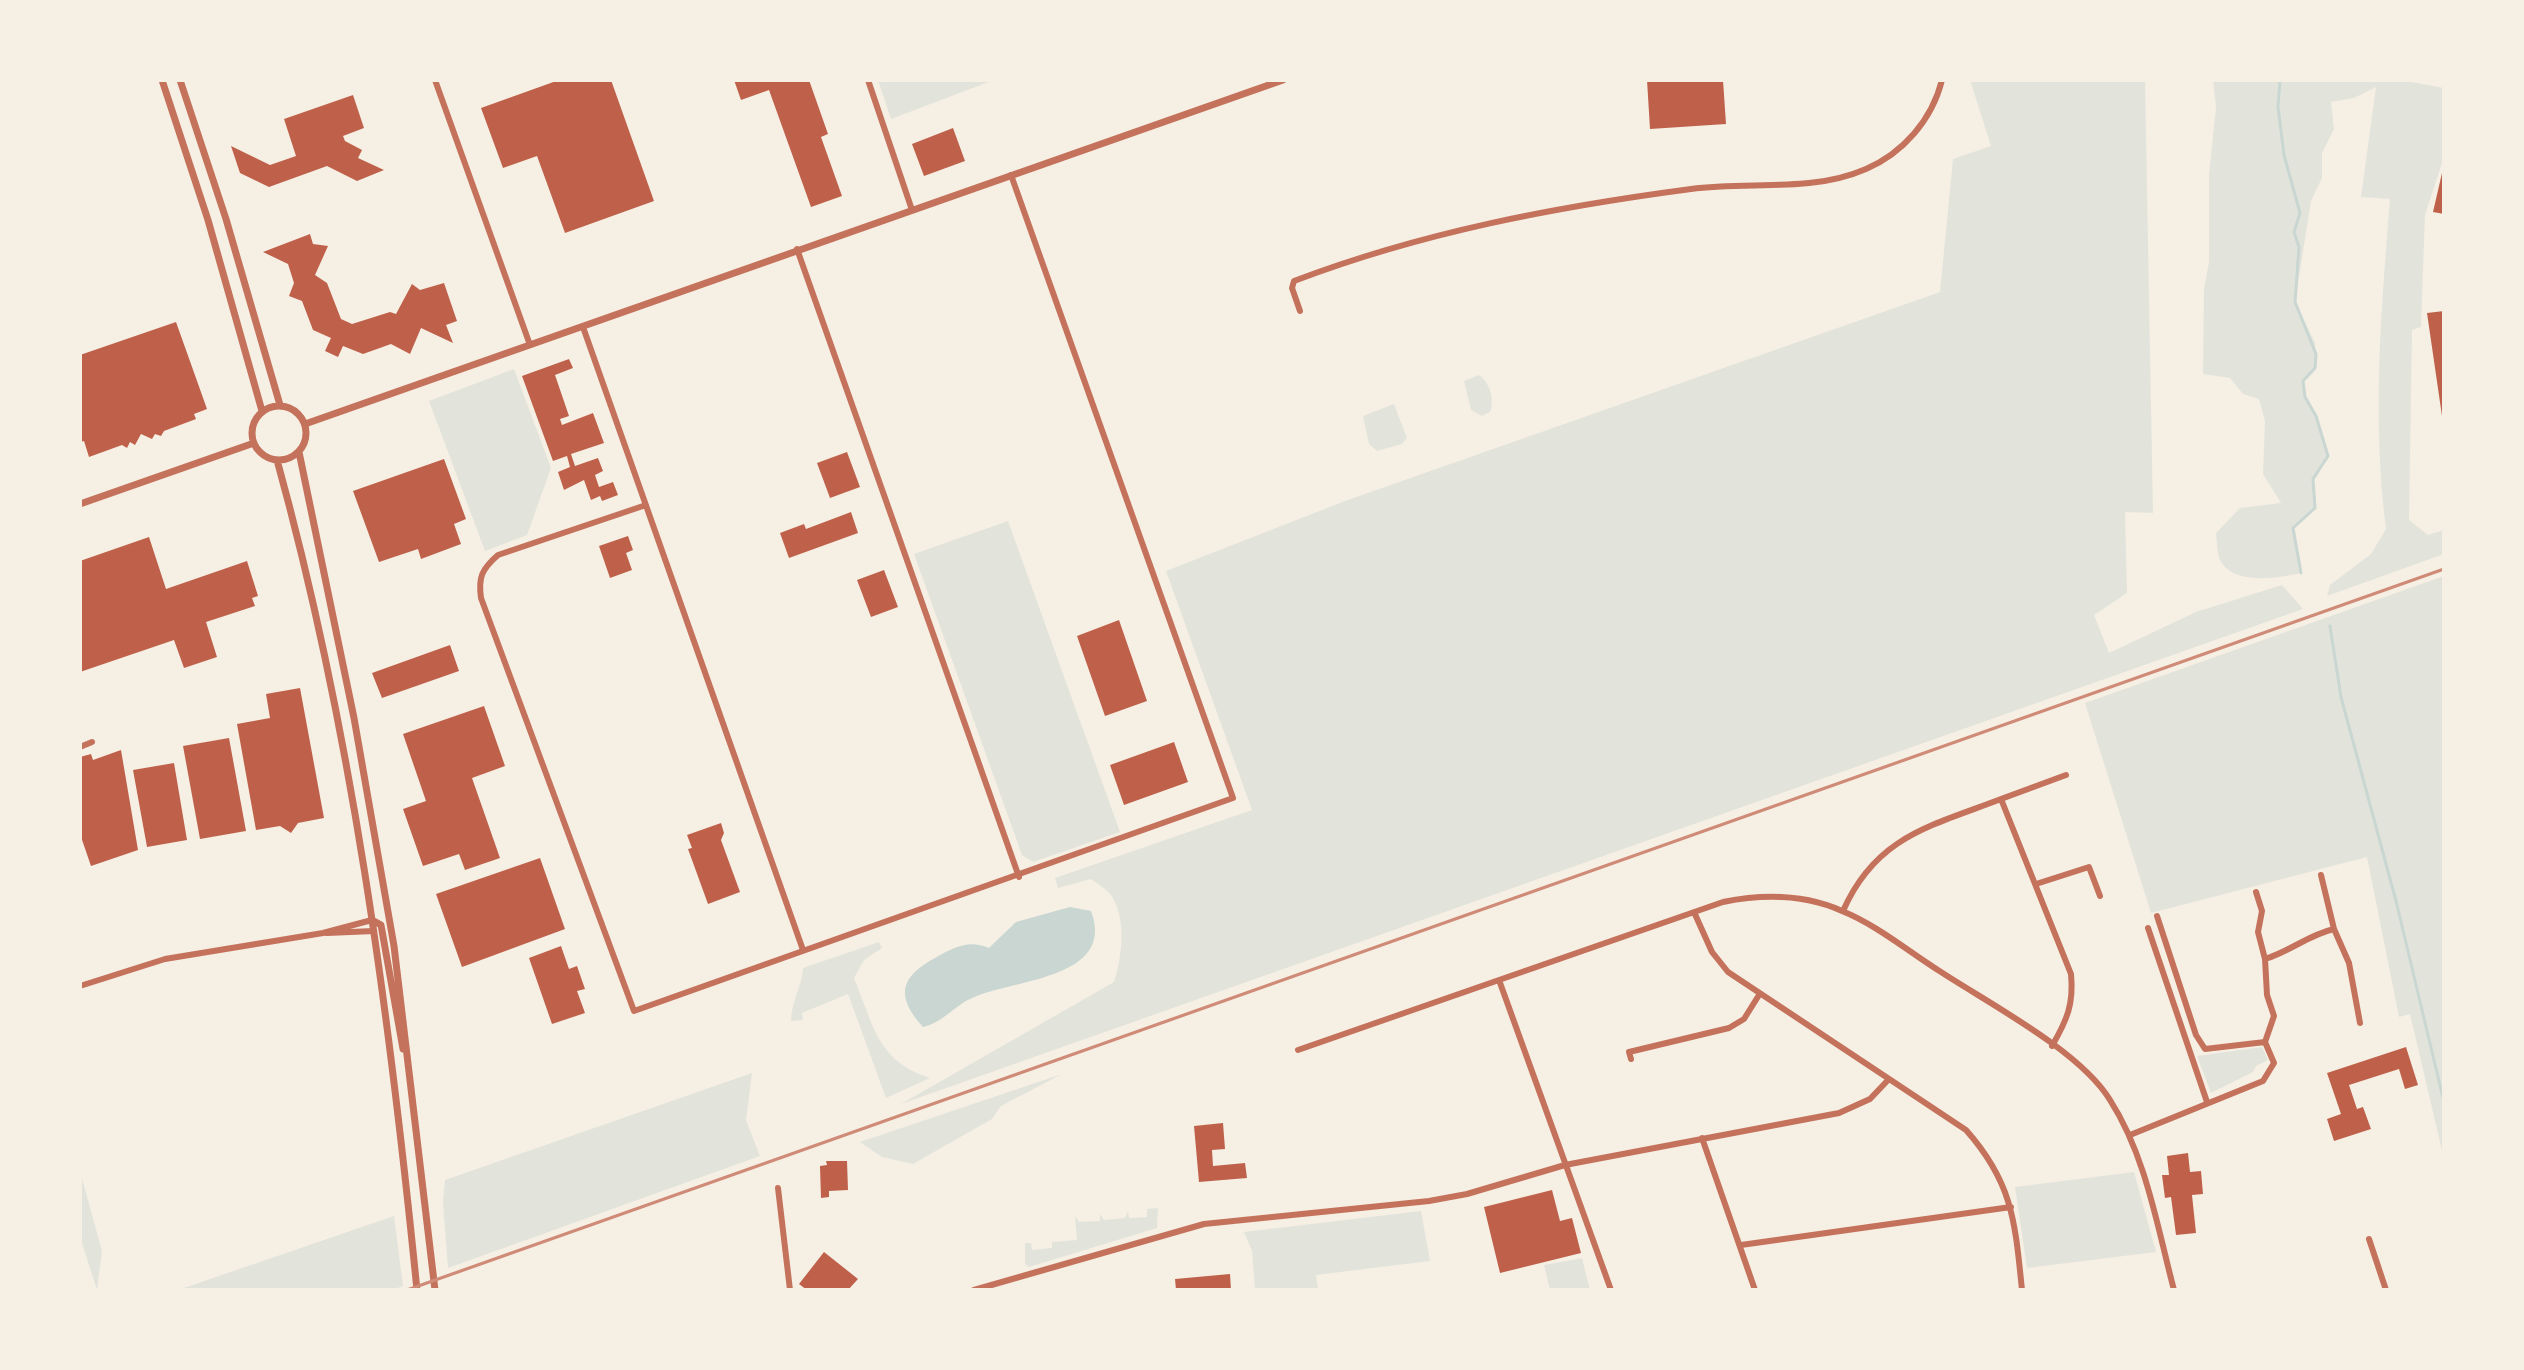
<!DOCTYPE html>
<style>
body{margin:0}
#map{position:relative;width:2524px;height:1370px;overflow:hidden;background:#f6efe4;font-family:Arial,sans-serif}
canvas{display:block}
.frame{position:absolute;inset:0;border:82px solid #f6efe4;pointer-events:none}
</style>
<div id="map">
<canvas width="2524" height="1370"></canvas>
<div class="frame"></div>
</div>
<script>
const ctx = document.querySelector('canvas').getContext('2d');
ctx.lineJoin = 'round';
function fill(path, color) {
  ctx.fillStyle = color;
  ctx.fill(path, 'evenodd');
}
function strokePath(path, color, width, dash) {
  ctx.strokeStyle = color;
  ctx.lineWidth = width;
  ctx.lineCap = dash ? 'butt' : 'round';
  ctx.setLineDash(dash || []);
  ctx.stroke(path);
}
fill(new Path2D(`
 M 878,80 L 994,80 L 891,119 Z
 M 1970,80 L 2145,80 L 2153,513 L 2125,512 L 2127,593 L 2094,615 L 2109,653 L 2196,612 L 2282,585 L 2303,609 L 901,1104 L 1114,982 C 1122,957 1127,919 1111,895 C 1107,889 1097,884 1091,879 L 1058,888 L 1055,878 L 1252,810 L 1166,571 L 1345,501 L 1940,292 L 1953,159 L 1991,146 Z
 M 2213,80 L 2401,80 L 2444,88 L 2444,157 L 2425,215 L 2421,327 L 2412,330 L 2409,520 L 2428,535 L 2444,530 L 2444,554 L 2327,596 L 2330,585 L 2371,554 L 2386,529 C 2372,417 2381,311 2390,199 L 2361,197 L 2376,87 L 2354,98 L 2331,102 L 2334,129 L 2322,153 L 2322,178 L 2311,201 L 2295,302 L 2315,343 L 2315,368 L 2303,381 L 2305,397 L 2316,416 L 2328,456 L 2313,479 L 2315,508 L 2293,528 L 2301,573 C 2277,578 2234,586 2220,560 C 2217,553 2217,541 2216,533 L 2240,508 L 2281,503 L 2263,474 L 2265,421 L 2259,399 L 2243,394 L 2230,378 L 2203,374 L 2204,289 L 2209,262 L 2209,175 L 2216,107 Z
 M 514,369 L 551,468 L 527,535 L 485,551 L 429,401 Z
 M 1479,375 C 1490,383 1495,400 1490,412 L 1482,416 L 1471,410 L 1464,381 Z
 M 1394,404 L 1407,438 L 1402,444 L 1377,451 L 1369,444 L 1363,416 Z
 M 1008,521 L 1120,832 L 1033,862 L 1022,855 L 914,554 Z
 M 2444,576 L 2444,1159 L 2410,1014 L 2399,1017 L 2367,857 L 2151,913 L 2085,703 Z
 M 879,942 L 882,948 L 864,960 L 854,978 C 874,1026 877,1061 930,1078 L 886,1098 L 848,994 L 802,1013 L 803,1020 L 791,1021 C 791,1002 802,987 803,968 Z
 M 2262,1047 L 2268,1060 L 2256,1066 L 2253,1072 L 2211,1093 L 2197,1056 Z
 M 752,1073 L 746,1120 L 760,1156 L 448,1268 L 443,1203 L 445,1180 Z
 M 1062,1074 L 1001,1106 L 992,1119 L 913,1164 L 882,1157 L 860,1142 Z
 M 80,1171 L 102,1251 L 97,1290 L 80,1237 Z
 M 2134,1172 L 2156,1252 L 2027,1268 L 2015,1187 Z
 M 1158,1208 L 1157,1228 L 1029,1267 L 1025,1264 L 1025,1243 L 1031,1243 L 1032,1250 L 1052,1248 L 1052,1242 L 1077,1240 L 1075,1216 L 1079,1222 L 1100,1221 L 1100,1214 L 1104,1220 L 1125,1218 L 1128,1211 L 1129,1218 L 1147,1217 L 1147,1209 Z
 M 1421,1211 L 1430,1261 L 1316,1275 L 1318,1290 L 1255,1290 L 1252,1251 L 1244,1232 Z
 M 394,1216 L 403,1286 L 392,1290 L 178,1290 Z
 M 1582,1258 L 1590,1290 L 1550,1290 L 1544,1265 Z`), '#e2e4dc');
fill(new Path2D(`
 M 1070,907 L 1091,911 C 1117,980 1010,979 970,999 C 953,1007 942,1023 923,1027 C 895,996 900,977 935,958 C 953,948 968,939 989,948 L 1016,922 Z`), '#c9d6d2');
strokePath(new Path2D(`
 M 2280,80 L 2278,107 L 2284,155 L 2300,213 L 2294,232 L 2299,247 L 2295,302 L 2316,354 L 2315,368 L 2303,381 L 2305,397 L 2316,416 L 2328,456 L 2313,479 L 2315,508 L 2293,528 L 2301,573
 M 2330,626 L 2341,697 L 2396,901 L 2444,1102`), '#c9d6d2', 3);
fill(new Path2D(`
 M 559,80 L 611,80 L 654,201 L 565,233 L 537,156 L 503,168 L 481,108 Z
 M 734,80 L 809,80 L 828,134 L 821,137 L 842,196 L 811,207 L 769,90 L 741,100 Z
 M 1647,80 L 1723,80 L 1726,124 L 1650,129 Z
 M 353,95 L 364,128 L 343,136 L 345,141 L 362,150 L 358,158 L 384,170 L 357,181 L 327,166 L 269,187 L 240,173 L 231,146 L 270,165 L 296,156 L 284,119 Z
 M 953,128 L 965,161 L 924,176 L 912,144 Z
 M 2442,173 L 2444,174 L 2444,214 L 2433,212 Z
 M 310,234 L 313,244 L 328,246 L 315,275 L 327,283 L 341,319 L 352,324 L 390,312 L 396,314 L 412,284 L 420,290 L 444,283 L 457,321 L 446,325 L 453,343 L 421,328 L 410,354 L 391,344 L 363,354 L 343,346 L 338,357 L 325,351 L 331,338 L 313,330 L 302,301 L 289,296 L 294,283 L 288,264 L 263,252 Z
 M 2444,311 L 2444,415 L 2442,416 L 2427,313 Z
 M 176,322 L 207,409 L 194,414 L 196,419 L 164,431 L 161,436 L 155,434 L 152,439 L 141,434 L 135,445 L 130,442 L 127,448 L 122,445 L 89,457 L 84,441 L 80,442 L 80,355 Z
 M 569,359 L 573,368 L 555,375 L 569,416 L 560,419 L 562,425 L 593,413 L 604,443 L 571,454 L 575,466 L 598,458 L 603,471 L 595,475 L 599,487 L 613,482 L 618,495 L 602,501 L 600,496 L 591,500 L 584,480 L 564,490 L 558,472 L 570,467 L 567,456 L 553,461 L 522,376 Z
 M 847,452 L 860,487 L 830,498 L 817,463 Z
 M 444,459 L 466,519 L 454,524 L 461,544 L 421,559 L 418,549 L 379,562 L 353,491 Z
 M 851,512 L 858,533 L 789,558 L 780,533 L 804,524 L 806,529 Z
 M 628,536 L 633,550 L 626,553 L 632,570 L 610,578 L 599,546 Z
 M 149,537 L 166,589 L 247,561 L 258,596 L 252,598 L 255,606 L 206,622 L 217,657 L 184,668 L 174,640 L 80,672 L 80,561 Z
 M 884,570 L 898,607 L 871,617 L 857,580 Z
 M 1119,620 L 1147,701 L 1105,716 L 1077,636 Z
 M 450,645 L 459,671 L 382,698 L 372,673 Z
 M 300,688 L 324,818 L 298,823 L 291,833 L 280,826 L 256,830 L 237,724 L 270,718 L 266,694 Z
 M 484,706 L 505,766 L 472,778 L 500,858 L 465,870 L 459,854 L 423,866 L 403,809 L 426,801 L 403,734 Z
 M 229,738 L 246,831 L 200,839 L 183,746 Z
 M 1174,742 L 1188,782 L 1124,805 L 1110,765 Z
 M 121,750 L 138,850 L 91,866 L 80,834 L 80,757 L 91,754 L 93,760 Z
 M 174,763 L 187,840 L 147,847 L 133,770 Z
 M 721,823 L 724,833 L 721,840 L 740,892 L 708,904 L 688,849 L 692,848 L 687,835 Z
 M 540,858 L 565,929 L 462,967 L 436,894 Z
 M 561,946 L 569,969 L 577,966 L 585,989 L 577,991 L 585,1013 L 552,1024 L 529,958 Z
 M 2406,1047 L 2418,1085 L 2405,1089 L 2399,1069 L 2349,1085 L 2357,1109 L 2363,1107 L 2371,1129 L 2334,1141 L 2327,1119 L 2341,1114 L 2327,1073 Z
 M 1223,1123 L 1225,1149 L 1212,1150 L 1213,1166 L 1245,1163 L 1247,1178 L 1199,1182 L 1194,1126 Z
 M 2188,1153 L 2190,1172 L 2201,1171 L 2203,1194 L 2192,1195 L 2196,1233 L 2176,1235 L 2171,1197 L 2165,1198 L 2162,1175 L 2169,1175 L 2167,1156 Z
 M 826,1161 L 847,1161 L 848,1190 L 829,1191 L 829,1197 L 821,1198 L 820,1166 L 827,1165 Z
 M 1552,1190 L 1560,1221 L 1572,1218 L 1581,1253 L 1500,1273 L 1484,1207 Z
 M 824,1252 L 858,1279 L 848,1290 L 807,1290 L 799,1284 Z
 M 1230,1274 L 1231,1290 L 1176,1290 L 1175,1279 Z`), '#bf614a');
strokePath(new Path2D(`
 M 435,80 L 530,345
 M 868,80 L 912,210
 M 797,249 L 1019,877
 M 1300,311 L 1292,288 L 1294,281 C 1423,232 1555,207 1691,189 C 1749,181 1811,193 1866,169 C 1903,153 1932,120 1942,80
 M 583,327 L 803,950
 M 646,505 L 498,555 C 482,569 478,577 481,598 L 634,1011 L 1233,798 L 1011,175
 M 80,747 L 92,742
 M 2001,799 L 2066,775
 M 2321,875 L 2334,929 L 2349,963 L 2360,1023
 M 2036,884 L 2089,867 L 2100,896
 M 1843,911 C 1876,836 1931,826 2001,799 L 2071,974 C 2074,1004 2067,1020 2052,1046
 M 1694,912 L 1712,952 L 1728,972 L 1966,1130 C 2013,1183 2015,1222 2022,1290
 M 2157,916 L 2196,1035 L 2205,1049 L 2265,1042
 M 2148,928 L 2207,1102
 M 327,933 L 374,931
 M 2265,959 C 2291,951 2308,935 2334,929
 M 1499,980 L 1611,1290
 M 80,986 L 165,959 L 323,933 L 372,920
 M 1298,1050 L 1723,902 C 1763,894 1804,894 1842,911 C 1877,925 1909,952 1941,972 C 1990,1004 2080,1051 2110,1100 C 2146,1156 2157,1226 2174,1290
 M 1631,1059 L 1629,1052 L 1729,1028 L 1744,1019 L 1759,995
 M 2130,1135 L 2263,1081 L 2274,1063 L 2265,1042 L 2274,1016 L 2267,995 L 2265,959 L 2258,932 L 2262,911 L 2256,892
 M 1702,1138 L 1755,1290
 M 778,1188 L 790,1290
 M 2369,1239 L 2386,1290
 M 1741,1245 L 2011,1207
 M 974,1290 L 1204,1224 L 1429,1201 L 1467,1194 L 1565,1165 L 1839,1113 L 1870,1099 L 1889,1079`), '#c5725c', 6);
strokePath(new Path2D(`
 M 162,80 L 208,220 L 262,411
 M 180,80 L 226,219 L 280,405
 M252 433a27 27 0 1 1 54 0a27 27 0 1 1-54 0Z
 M 305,424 L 1283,80
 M 299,452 L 354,718 L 394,946 L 435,1290
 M 277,460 C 352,731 389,1011 417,1290
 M 80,504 L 254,443
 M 372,920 L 381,925 L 403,1049`), '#c5725c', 7);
strokePath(new Path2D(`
 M 407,1290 L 2444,569`), '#cf8b77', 3);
</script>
